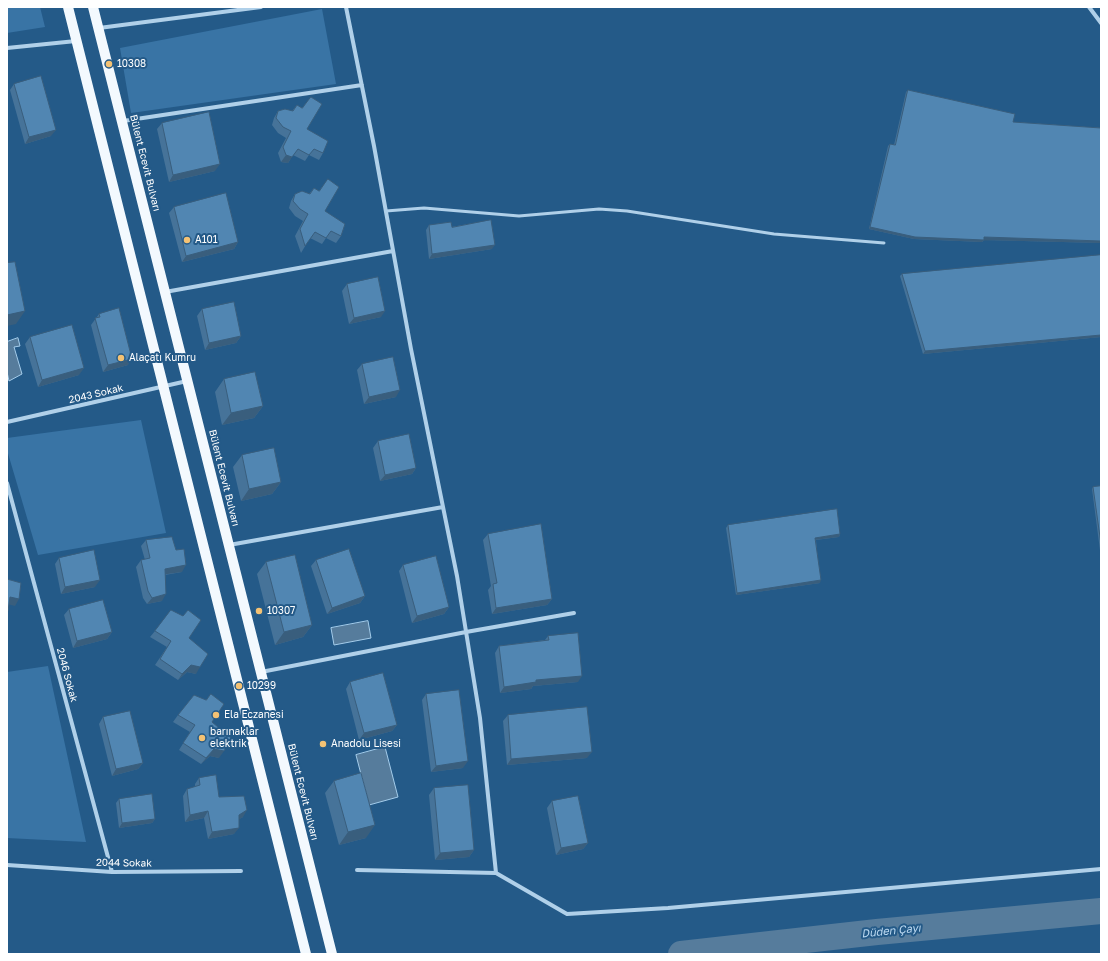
<!DOCTYPE html>
<meta charset="utf-8">
<style>
body{margin:0}
#map{position:relative;width:1108px;height:961px;overflow:hidden;background:#245a88;font-family:"Golos Text",sans-serif}
canvas{display:block}
.frame{position:absolute;inset:0;border:8px solid #fff;pointer-events:none}
</style>
<div id="map">
<canvas width="1108" height="961"></canvas>
<div class="frame"></div>
</div>
<script>
const ctx = document.querySelector('canvas').getContext('2d');
ctx.lineJoin = 'round';
function fill(path, color) {
  ctx.fillStyle = color;
  ctx.fill(path, 'evenodd');
}
function strokePath(path, color, width, dash) {
  ctx.strokeStyle = color;
  ctx.lineWidth = width;
  ctx.lineCap = dash ? 'butt' : 'round';
  ctx.setLineDash(dash || []);
  ctx.stroke(path);
}
function write(font, color, halo, rows, align = 'center') {
  ctx.font = font + ' "Golos Text",sans-serif';
  ctx.lineWidth = 4;
  ctx.setLineDash([]);
  ctx.textBaseline = 'middle';
  ctx.strokeStyle = halo;
  ctx.fillStyle = color;
  for (const [text, x, y, turn = 0] of rows) {
    ctx.save();
    ctx.translate(x, y);
    ctx.rotate((+turn || 0) * Math.PI / 180);
    ctx.textAlign = isNaN(turn) ? turn : align;
    if (halo) ctx.strokeText(text, 0, 0);
    ctx.fillText(text, 0, 0);
    ctx.restore();
  }
}
fill(new Path2D(`
 M 7,7 L 40,7 L 45,27 L 7,33 Z
 M 322,9 L 336,84 L 131,113 L 120,48 Z
 M 141,420 L 166,533 L 38,555 L 7,450 L 7,438 Z
 M 48,666 L 86,842 L 7,838 L 7,672 Z`), '#3974a5');
const water = new Path2D(`
 M 18,338 L 20,346 L 14,347 L 22,374 L 9,381 L 7,372 L 7,342 Z
 M 368,621 L 371,638 L 334,645 L 331,628 Z
 M 385,747 L 398,797 L 369,805 L 356,755 Z`);
fill(water, '#567c9c');
strokePath(water, '#a4ccea', 1);
strokePath(new Path2D(`
 M 681,954 L 877,932 L 1101,911`), '#567c9c', 26);
strokePath(new Path2D(`
 M 386,211 L 424,208 L 519,216 L 599,209 L 627,211 L 774,234 L 884,243`), '#b0d0e9', 3);
strokePath(new Path2D(`
 M 346,7 L 374,146 L 411,349 L 457,576 L 480,718 L 496,873 L 357,870
 M 1089,7 L 1101,23
 M 99,28 L 261,7
 M 7,48 L 76,41
 M 123,121 L 362,85
 M 165,292 L 393,251
 M 7,422 L 187,381
 M 7,483 L 112,872
 M 229,545 L 443,507
 M 261,672 L 466,632 L 574,613
 M 7,865 L 112,872 L 241,871
 M 496,873 L 567,914 L 668,908 L 1101,869`), '#b0d0e9', 4);
strokePath(new Path2D(`
 M 68,7 L 306,954
 M 93,7 L 332,954`), '#f3f9fe', 10);
fill(new Path2D(`
 M 14,84 L 51,136 L 25,144 L 10,90 Z
 M 908,90 L 1013,122 L 1101,128 L 1101,243 L 984,240 L 982,242 L 914,239 L 869,229 L 888,146 L 890,144 L 894,145 L 906,92 Z
 M 297,105 L 307,129 L 323,153 L 319,160 L 309,155 L 305,161 L 293,155 L 288,163 L 281,162 L 278,153 L 286,138 L 278,133 L 272,125 L 274,118 L 278,111 L 292,111 Z
 M 162,123 L 215,171 L 169,182 L 157,129 Z
 M 314,188 L 325,211 L 341,236 L 336,243 L 326,238 L 322,244 L 310,238 L 301,253 L 295,236 L 303,221 L 295,216 L 289,208 L 291,201 L 295,194 L 309,194 Z
 M 174,207 L 238,242 L 234,249 L 182,262 L 169,213 Z
 M 429,225 L 492,249 L 429,259 L 426,230 Z
 M 1101,255 L 1101,337 L 923,354 L 900,276 L 902,274 Z
 M 347,284 L 381,317 L 349,324 L 342,291 Z
 M 202,309 L 241,336 L 236,343 L 205,350 L 197,316 Z
 M 99,314 L 128,365 L 103,372 L 91,325 Z
 M 30,337 L 79,375 L 38,387 L 25,344 Z
 M 362,364 L 396,397 L 364,404 L 357,370 Z
 M 224,379 L 263,406 L 254,418 L 222,425 L 215,392 Z
 M 378,441 L 416,468 L 412,474 L 380,481 L 373,448 Z
 M 242,455 L 281,482 L 272,494 L 241,501 L 233,467 Z
 M 1101,486 L 1101,558 L 1092,489 L 1093,487 Z
 M 728,525 L 840,534 L 839,537 L 816,540 L 820,583 L 736,595 L 726,528 Z
 M 488,534 L 552,599 L 547,605 L 492,614 L 488,590 L 491,586 L 483,540 Z
 M 146,540 L 182,572 L 165,575 L 162,601 L 147,604 L 143,598 L 136,567 L 141,560 L 145,560 L 141,546 Z
 M 59,558 L 95,587 L 61,594 L 55,564 Z
 M 316,560 L 365,596 L 360,603 L 327,614 L 311,566 Z
 M 266,562 L 312,625 L 303,637 L 275,645 L 257,574 Z
 M 403,565 L 449,607 L 444,614 L 412,623 L 399,571 Z
 M 69,609 L 112,632 L 107,639 L 73,648 L 64,615 Z
 M 155,631 L 189,638 L 196,674 L 187,672 L 178,680 L 155,665 L 167,647 L 150,637 Z
 M 548,636 L 578,682 L 533,686 L 531,689 L 500,693 L 495,653 L 499,646 L 545,640 Z
 M 350,682 L 397,725 L 392,731 L 359,740 L 346,689 Z
 M 426,694 L 463,768 L 431,772 L 422,700 Z
 M 178,715 L 212,722 L 219,758 L 210,756 L 201,764 L 179,750 L 190,732 L 173,722 Z
 M 508,715 L 587,758 L 507,765 L 503,721 Z
 M 103,717 L 143,763 L 138,769 L 112,776 L 99,724 Z
 M 199,778 L 219,797 L 243,817 L 239,819 L 234,834 L 208,839 L 204,818 L 185,822 L 183,796 L 187,789 L 195,787 L 195,784 Z
 M 334,781 L 366,838 L 339,845 L 325,793 Z
 M 434,788 L 474,850 L 469,857 L 435,860 L 429,795 Z
 M 119,799 L 155,819 L 152,823 L 119,828 L 116,803 Z
 M 552,801 L 588,843 L 583,849 L 556,855 L 547,808 Z`), '#467399');
fill(new Path2D(`
 M 56,130 L 51,136 L 25,144 L 29,137 Z
 M 286,155 L 292,157 L 288,163 L 281,162 Z
 M 220,164 L 215,171 L 169,182 L 173,175 Z
 M 870,227 L 984,240 L 982,242 L 914,239 L 869,229 Z
 M 984,237 L 1101,241 L 1101,243 L 983,240 Z
 M 238,242 L 234,249 L 182,262 L 186,256 Z
 M 495,245 L 492,249 L 429,259 L 432,254 Z
 M 25,311 L 16,324 L 7,326 L 7,315 Z
 M 385,311 L 381,317 L 349,324 L 354,318 Z
 M 1101,335 L 1101,337 L 923,354 L 925,351 Z
 M 241,336 L 236,343 L 205,350 L 209,343 Z
 M 132,359 L 128,365 L 103,372 L 108,365 Z
 M 84,368 L 79,375 L 38,387 L 42,380 Z
 M 400,390 L 396,397 L 364,404 L 369,397 Z
 M 263,406 L 254,418 L 222,425 L 231,413 Z
 M 416,468 L 412,474 L 380,481 L 385,475 Z
 M 281,482 L 272,494 L 241,501 L 249,489 Z
 M 840,534 L 839,537 L 814,540 L 815,538 Z
 M 186,565 L 182,572 L 160,575 L 165,569 Z
 M 100,580 L 95,587 L 61,594 L 65,587 Z
 M 821,580 L 820,583 L 736,595 L 737,593 Z
 M 166,594 L 162,601 L 147,604 L 152,598 Z
 M 365,596 L 360,603 L 327,614 L 332,608 Z
 M 10,597 L 19,599 L 15,606 L 7,604 Z
 M 552,599 L 547,605 L 492,614 L 496,608 Z
 M 449,607 L 444,614 L 412,623 L 417,616 Z
 M 312,625 L 303,637 L 275,645 L 284,632 Z
 M 112,632 L 107,639 L 73,648 L 77,641 Z
 M 191,665 L 200,667 L 196,674 L 187,672 L 178,680 L 182,674 Z
 M 582,676 L 578,682 L 533,686 L 531,689 L 500,693 L 504,687 L 536,680 Z
 M 397,725 L 392,731 L 359,740 L 364,733 Z
 M 214,749 L 224,751 L 219,758 L 210,756 L 201,764 L 206,758 Z
 M 592,752 L 587,758 L 507,765 L 511,759 Z
 M 468,761 L 463,768 L 431,772 L 436,766 Z
 M 143,763 L 138,769 L 112,776 L 116,769 Z
 M 247,810 L 243,817 L 235,822 L 239,815 Z
 M 208,811 L 204,818 L 185,822 L 190,815 Z
 M 155,819 L 152,823 L 119,828 L 122,823 Z
 M 375,825 L 366,838 L 339,845 L 348,832 Z
 M 239,828 L 234,834 L 208,839 L 212,832 Z
 M 588,843 L 583,849 L 556,855 L 561,848 Z
 M 474,850 L 469,857 L 435,860 L 440,853 Z`), '#395e7d');
const building = new Path2D(`
 M 41,76 L 56,130 L 29,137 L 14,84 Z
 M 908,90 L 1015,114 L 1013,122 L 1101,128 L 1101,241 L 984,237 L 984,240 L 915,237 L 870,227 L 890,144 L 895,145 Z
 M 311,97 L 322,104 L 307,129 L 328,141 L 323,153 L 314,149 L 309,155 L 298,149 L 292,157 L 286,155 L 283,147 L 291,131 L 283,127 L 276,118 L 278,111 L 285,109 L 293,111 L 297,105 L 302,108 Z
 M 209,112 L 220,164 L 173,175 L 162,123 Z
 M 328,179 L 339,187 L 325,211 L 345,224 L 341,236 L 331,231 L 326,238 L 315,232 L 305,246 L 300,229 L 308,214 L 300,209 L 293,201 L 295,194 L 302,191 L 310,194 L 314,188 L 319,191 Z
 M 226,193 L 238,242 L 186,256 L 174,207 Z
 M 491,220 L 495,245 L 432,254 L 429,225 L 451,222 L 452,227 Z
 M 1101,255 L 1101,335 L 925,351 L 902,274 Z
 M 15,262 L 25,311 L 7,315 L 7,263 Z
 M 378,277 L 385,311 L 354,318 L 347,284 Z
 M 234,302 L 241,336 L 209,343 L 202,309 Z
 M 119,308 L 132,359 L 108,365 L 95,318 L 100,317 L 99,314 Z
 M 72,325 L 84,368 L 42,380 L 30,337 Z
 M 393,357 L 400,390 L 369,397 L 362,364 Z
 M 255,372 L 263,406 L 231,413 L 224,379 Z
 M 409,434 L 416,468 L 385,475 L 378,441 Z
 M 274,448 L 281,482 L 249,489 L 242,455 Z
 M 1101,486 L 1101,544 L 1093,487 Z
 M 837,509 L 840,534 L 815,538 L 821,580 L 737,593 L 728,525 Z
 M 541,524 L 552,599 L 496,608 L 493,584 L 497,583 L 488,534 Z
 M 172,537 L 176,550 L 184,549 L 186,565 L 165,569 L 166,594 L 152,598 L 148,591 L 141,560 L 150,558 L 146,540 Z
 M 349,549 L 365,596 L 332,608 L 316,560 Z
 M 94,550 L 100,580 L 65,587 L 59,558 Z
 M 295,555 L 312,625 L 284,632 L 266,562 Z
 M 436,556 L 449,607 L 417,616 L 403,565 Z
 M 7,579 L 21,583 L 19,599 L 10,597 L 8,611 L 7,611 Z
 M 103,600 L 112,632 L 77,641 L 69,609 Z
 M 171,610 L 183,616 L 188,610 L 201,620 L 189,638 L 208,654 L 200,667 L 191,665 L 182,674 L 160,659 L 171,641 L 155,631 Z
 M 578,633 L 582,676 L 536,680 L 536,682 L 504,687 L 499,646 L 549,640 L 548,636 Z
 M 383,673 L 397,725 L 364,733 L 350,682 Z
 M 459,690 L 468,761 L 436,766 L 426,694 Z
 M 211,694 L 224,704 L 212,722 L 231,738 L 224,751 L 214,749 L 206,758 L 183,743 L 195,725 L 178,715 L 194,695 L 206,700 Z
 M 587,707 L 592,752 L 511,759 L 508,715 Z
 M 130,711 L 143,763 L 116,769 L 103,717 Z
 M 361,773 L 375,825 L 348,832 L 334,781 Z
 M 216,775 L 219,797 L 244,796 L 247,810 L 239,815 L 239,828 L 212,832 L 208,811 L 190,815 L 187,789 L 200,785 L 199,778 Z
 M 468,785 L 474,850 L 440,853 L 434,788 Z
 M 152,794 L 155,819 L 122,823 L 119,799 Z
 M 578,796 L 588,843 L 561,848 L 552,801 Z`);
fill(building, '#5186b2');
strokePath(building, '#395e7d', 1);
for (const [x, y, r, color] of [
 [109,64,4,"#f4c274"],
 [187,240,4,"#f4c274"],
 [121,358,4,"#f4c274"],
 [259,611,4,"#f4c274"],
 [239,686,4,"#f4c274"],
 [216,715,4,"#f4c274"],
 [202,738,4,"#f4c274"],
 [323,744,4,"#f4c274"]
]) {
  const dot = new Path2D();
  dot.arc(x, y, r, 0, 2 * Math.PI);
  ctx.fillStyle = color;
  ctx.fill(dot);
  strokePath(dot, '#245a88', 1.5);
}
write('10px', '#fff', '#245a88', [
 ["10308",117,64],
 ["A101",195,240],
 ["Alaçatı Kumru",129,358],
 ["10307",267,611],
 ["10299",247,686],
 ["Ela Eczanesi",224,715],
 ["barınaklar",210,732],
 ["elektrik",210,744],
 ["Anadolu Lisesi",331,744]
], 'left');
write('10px', '#fff', '#245a88', [
 ["Bülent Ecevit Bulvarı",145,163,76],
 ["2043 Sokak",96,394,-13],
 ["Bülent Ecevit Bulvarı",224,478,76],
 ["2046 Sokak",67,675,75],
 ["Bülent Ecevit Bulvarı",303,792,76],
 ["2044 Sokak",124,863,1]
]);
write('italic 11px', '#bcd9f1', '#245a88', [
 ["Düden Çayı",891,931,-6]
]);
</script>
